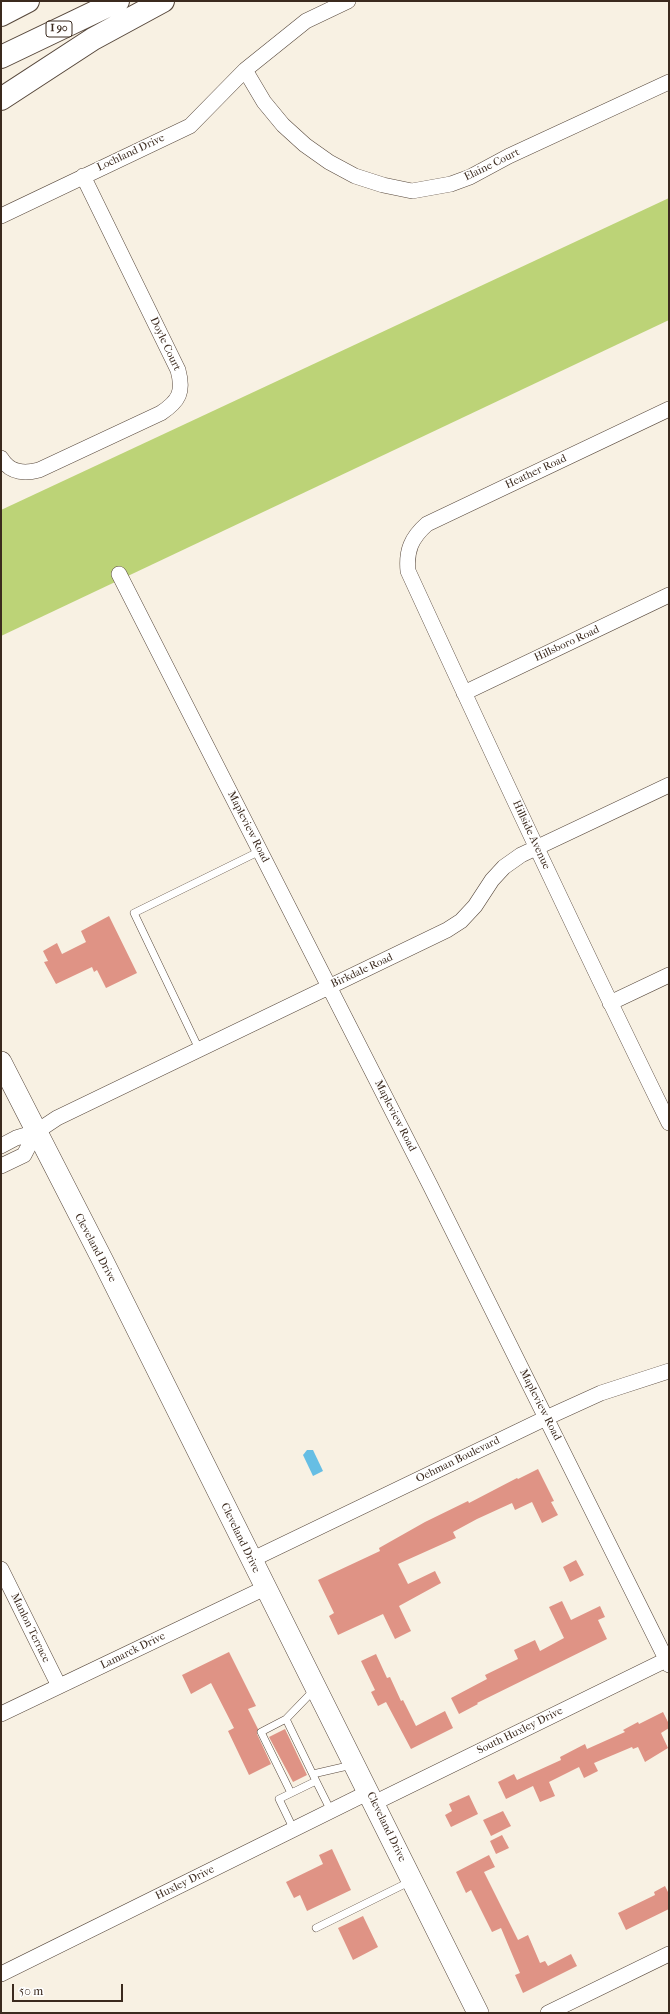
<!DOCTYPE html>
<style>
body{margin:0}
#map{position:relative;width:670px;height:2014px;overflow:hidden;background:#f8f1e3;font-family:"IM FELL French Canon",serif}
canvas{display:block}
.frame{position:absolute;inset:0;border:2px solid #3b2a1e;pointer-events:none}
.scale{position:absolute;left:12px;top:1984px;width:111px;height:18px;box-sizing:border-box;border:2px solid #3b2a1e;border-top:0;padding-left:5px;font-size:12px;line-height:14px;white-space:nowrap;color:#3b2a1e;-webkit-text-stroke:3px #fff;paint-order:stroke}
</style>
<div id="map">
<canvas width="670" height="2014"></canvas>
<div class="frame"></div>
<div class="scale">50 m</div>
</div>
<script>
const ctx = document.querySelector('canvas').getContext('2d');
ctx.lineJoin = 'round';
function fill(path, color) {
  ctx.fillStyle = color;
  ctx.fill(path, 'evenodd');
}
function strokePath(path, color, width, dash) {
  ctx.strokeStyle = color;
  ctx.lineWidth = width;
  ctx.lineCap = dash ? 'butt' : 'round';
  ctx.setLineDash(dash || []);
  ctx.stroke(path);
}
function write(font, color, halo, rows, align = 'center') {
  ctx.font = font + ' "IM FELL French Canon",serif';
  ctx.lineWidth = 3;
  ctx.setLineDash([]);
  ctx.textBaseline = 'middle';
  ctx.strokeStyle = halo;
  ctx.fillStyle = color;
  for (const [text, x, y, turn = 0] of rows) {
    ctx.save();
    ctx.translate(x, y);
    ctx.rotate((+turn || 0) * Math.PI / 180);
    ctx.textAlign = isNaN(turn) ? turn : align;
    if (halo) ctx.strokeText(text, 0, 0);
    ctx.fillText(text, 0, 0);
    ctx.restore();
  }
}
fill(new Path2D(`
 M 669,198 L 669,320 L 1,636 L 1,510 Z`), '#bcd377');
fill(new Path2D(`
 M 307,1450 L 313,1450 L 323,1471 L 313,1476 L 303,1455 Z`), '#66bee4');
fill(new Path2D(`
 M 109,916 L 137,973 L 106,988 L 97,970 L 94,972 L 92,967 L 56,984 L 44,962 L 48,961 L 43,951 L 57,943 L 62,954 L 86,942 L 81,931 Z
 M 538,1469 L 554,1501 L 551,1502 L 558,1515 L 542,1523 L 532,1502 L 515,1510 L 512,1503 L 477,1519 L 453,1532 L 456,1538 L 398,1564 L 408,1584 L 435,1571 L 441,1583 L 399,1606 L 411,1631 L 395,1639 L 383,1614 L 338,1635 L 329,1616 L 334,1613 L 318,1580 L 380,1551 L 379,1548 L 425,1522 L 468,1501 L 469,1503 L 517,1478 L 518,1479 Z
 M 576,1560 L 584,1575 L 570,1582 L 563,1567 Z
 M 562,1601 L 571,1620 L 600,1606 L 605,1617 L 598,1620 L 607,1639 L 477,1703 L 478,1704 L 459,1714 L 451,1698 L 487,1679 L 485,1675 L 518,1659 L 514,1650 L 535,1640 L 540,1651 L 564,1638 L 549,1607 Z
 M 229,1652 L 256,1706 L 248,1709 L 258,1729 L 257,1734 L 271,1764 L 249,1775 L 228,1731 L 234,1728 L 211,1683 L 191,1694 L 182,1675 Z
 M 376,1654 L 387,1678 L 390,1677 L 401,1701 L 403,1700 L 416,1726 L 445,1711 L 453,1728 L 411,1749 L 386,1702 L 378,1706 L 371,1692 L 375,1690 L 361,1661 Z
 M 663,1712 L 669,1724 L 669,1728 L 661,1733 L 668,1748 L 645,1762 L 638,1747 L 633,1749 L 632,1747 L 594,1763 L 598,1771 L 584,1778 L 579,1767 L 549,1782 L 555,1796 L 540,1802 L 533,1786 L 506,1799 L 498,1782 L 514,1774 L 517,1780 L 561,1760 L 560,1757 L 585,1744 L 587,1749 L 625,1732 L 623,1730 L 638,1722 L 639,1724 Z
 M 285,1729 L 307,1775 L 293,1782 L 269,1737 Z
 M 469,1795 L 478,1814 L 451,1827 L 445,1815 L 452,1811 L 449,1804 Z
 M 503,1811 L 511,1826 L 491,1836 L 483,1820 Z
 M 502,1835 L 509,1848 L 496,1854 L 490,1841 Z
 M 332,1849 L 351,1890 L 307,1911 L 300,1895 L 294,1898 L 286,1882 L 323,1864 L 319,1855 Z
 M 489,1855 L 495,1867 L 484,1872 L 518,1940 L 528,1935 L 540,1963 L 545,1961 L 548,1966 L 571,1954 L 577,1966 L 523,1993 L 515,1975 L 520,1973 L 501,1928 L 492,1932 L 471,1890 L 466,1893 L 456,1872 Z
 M 665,1886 L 669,1894 L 669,1909 L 626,1930 L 618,1913 L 655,1895 L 654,1892 Z
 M 363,1916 L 378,1947 L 353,1960 L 338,1928 Z`), '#df9385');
const lane = new Path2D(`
 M 199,1049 L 134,913 L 260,851
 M 314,1690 L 286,1719 L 316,1781
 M 286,1719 L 261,1732 L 291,1793
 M 313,1774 L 352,1765
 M 294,1830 L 279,1799 L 316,1781 L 331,1811
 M 316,1928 L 411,1881`);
const street = new Path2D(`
 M 348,1 L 306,21 L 245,70 L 264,102 L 283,125 L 305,145 L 329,162 L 355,176 L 383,185 L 412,191 L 451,184 L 470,177 L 509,156 L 669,82
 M 1,216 L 190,126 L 245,70
 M 669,409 L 427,524 C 411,538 406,551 408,571 C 493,756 579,940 669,1123
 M 1,458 C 10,473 24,474 39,470 L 161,413 C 179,401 184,392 178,370 L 83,176
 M 119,574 L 430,1185 L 669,1665
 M 464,693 L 669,595
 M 610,1003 L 669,975
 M 1,1146 L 16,1138 L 36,1132
 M 1,1166 L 24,1155 L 36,1132 L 57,1118 L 447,930 L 461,921 L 475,906 L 492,880 L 504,867 L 521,855 L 669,785
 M 251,1560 L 546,1418 L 601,1393 L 669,1371
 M 1,1569 L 59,1686
 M 1,1714 L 265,1588
 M 374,1803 L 666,1660
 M 1,1974 L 369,1792
 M 548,2013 L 669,1954`);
const secondary = new Path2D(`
 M 1,1062 L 103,1261 L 478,2013`);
const highway = new Path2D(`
 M 1,15 L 28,1
 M 1,57 L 118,1
 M 1,99 L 93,39 L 163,1`);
strokePath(lane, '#57483c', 8);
strokePath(street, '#57483c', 16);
strokePath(secondary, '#57483c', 22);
strokePath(highway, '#57483c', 24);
strokePath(lane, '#fff', 7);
strokePath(street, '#fff', 15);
strokePath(secondary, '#fff', 21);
strokePath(highway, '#fff', 22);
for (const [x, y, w] of [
 [59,29,26]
]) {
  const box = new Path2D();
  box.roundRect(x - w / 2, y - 8, w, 16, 3);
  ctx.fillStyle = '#fff';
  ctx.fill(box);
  strokePath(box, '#3b2a1e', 1);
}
write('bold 10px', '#3b2a1e', null, [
 ["I 90",59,29]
]);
write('11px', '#3b2a1e', '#fff', [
 ["Lochland Drive",131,153,-25],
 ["Elaine Court",492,165,-26],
 ["Doyle Court",165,344,65],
 ["Heather Road",536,472,-25],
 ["Hillsboro Road",567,644,-25],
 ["Mapleview Road",248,827,63],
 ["Hillside Avenue",531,835,65],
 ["Birkdale Road",362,971,-25],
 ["Mapleview Road",395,1116,63],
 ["Cleveland Drive",95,1248,62],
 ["Mapleview Road",540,1405,63],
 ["Oehman Boulevard",458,1460,-26],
 ["Cleveland Drive",240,1538,64],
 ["Manlon Terrace",30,1628,64],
 ["Lamarck Drive",133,1651,-26],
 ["South Huxley Drive",520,1731,-26],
 ["Cleveland Drive",386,1827,64],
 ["Huxley Drive",185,1883,-26]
]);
</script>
